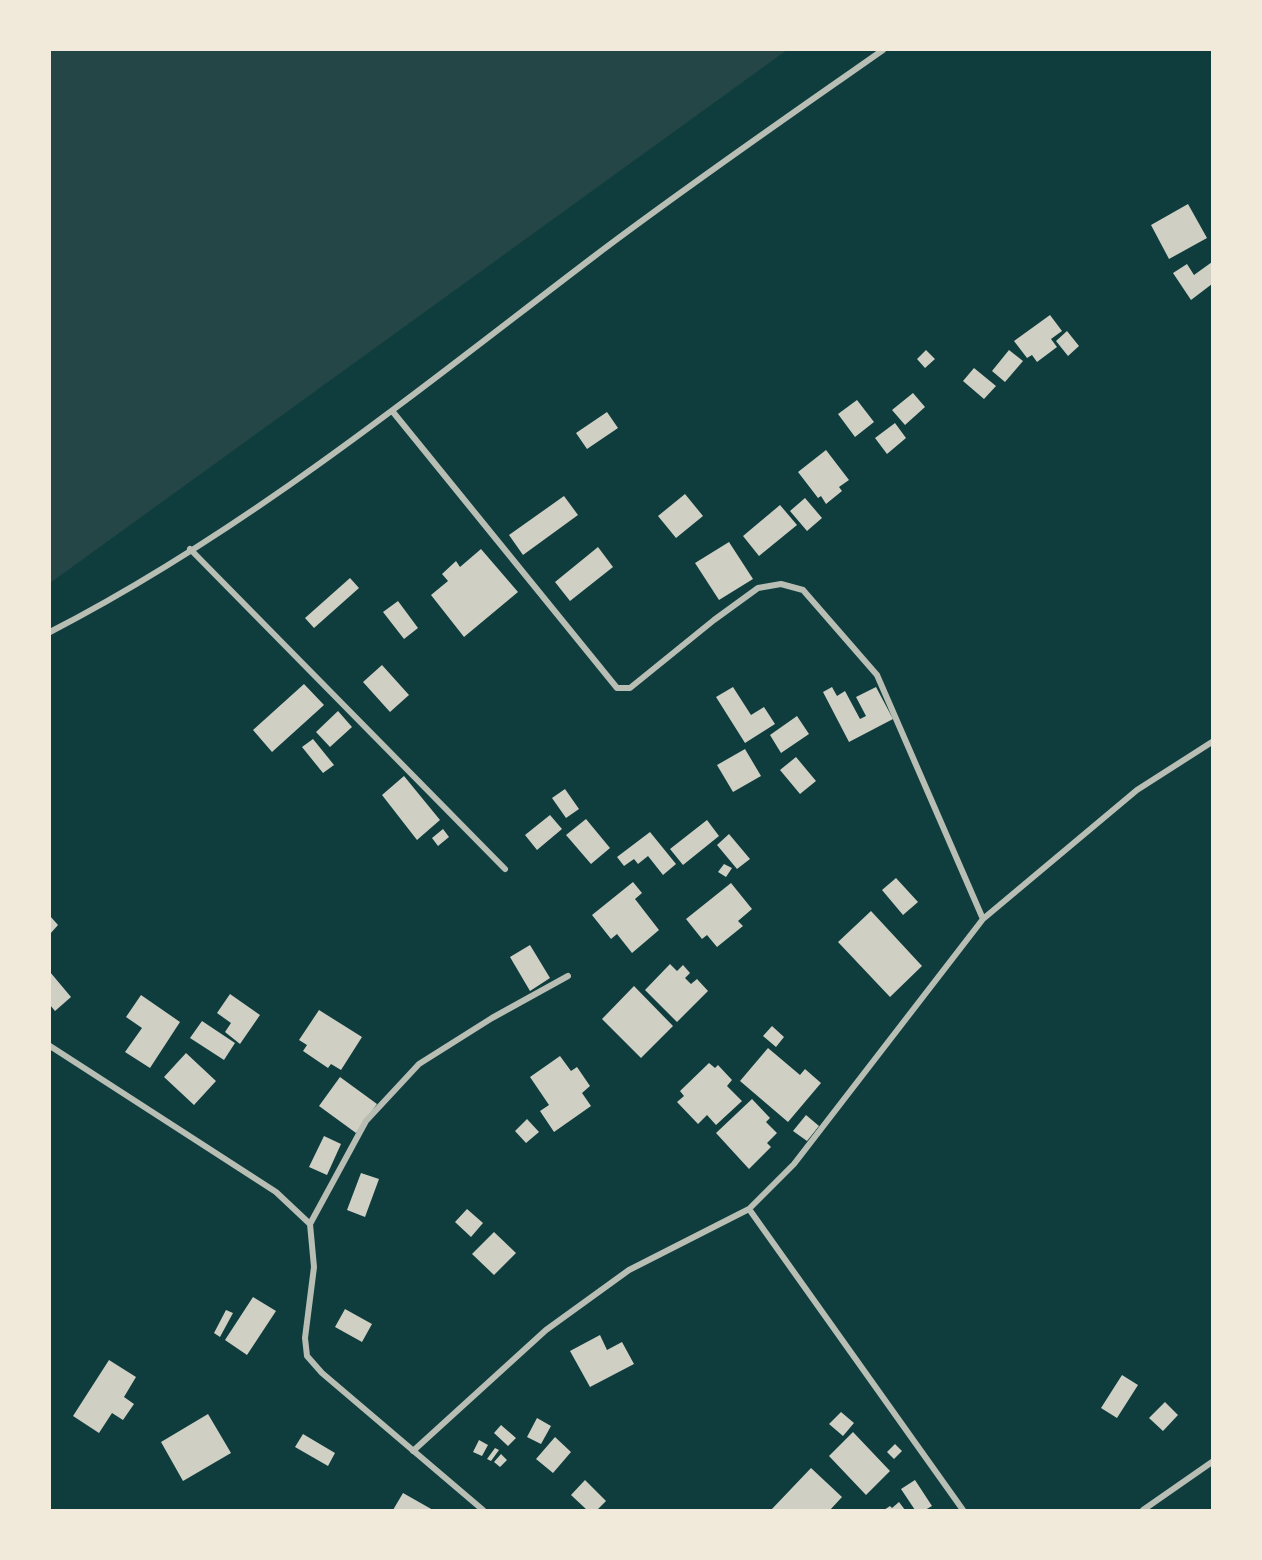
<!DOCTYPE html>
<style>
body{margin:0}
#map{position:relative;width:1262px;height:1560px;overflow:hidden;background:#0f3d3e;font-family:"Source Sans 3",sans-serif}
canvas{display:block}
.frame{position:absolute;inset:0;border:51px solid #f1e9da;pointer-events:none}
</style>
<div id="map">
<canvas width="1262" height="1560"></canvas>
<div class="frame"></div>
</div>
<script>
const ctx = document.querySelector('canvas').getContext('2d');
ctx.lineJoin = 'round';
function fill(path, color) {
  ctx.fillStyle = color;
  ctx.fill(path, 'evenodd');
}
function strokePath(path, color, width, dash) {
  ctx.strokeStyle = color;
  ctx.lineWidth = width;
  ctx.lineCap = dash ? 'butt' : 'round';
  ctx.setLineDash(dash || []);
  ctx.stroke(path);
}
fill(new Path2D(`
 M 50,50 L 787,50 L 50,583 Z`), '#244646');
fill(new Path2D(`
 M 1188,204 L 1207,238 L 1169,259 L 1151,225 Z
 M 1212,262 L 1212,284 L 1191,300 L 1173,273 L 1187,264 L 1194,275 Z
 M 1050,315 L 1062,331 L 1051,339 L 1057,347 L 1037,362 L 1032,355 L 1027,358 L 1014,341 Z
 M 1067,331 L 1079,346 L 1068,356 L 1056,341 Z
 M 926,350 L 935,359 L 925,368 L 917,359 Z
 M 1009,350 L 1023,361 L 1005,382 L 992,371 Z
 M 974,368 L 996,386 L 984,399 L 963,381 Z
 M 913,393 L 925,407 L 905,425 L 892,410 Z
 M 857,400 L 874,422 L 855,437 L 838,414 Z
 M 607,412 L 618,428 L 587,449 L 576,433 Z
 M 895,423 L 906,438 L 887,454 L 875,438 Z
 M 826,450 L 849,480 L 839,487 L 842,491 L 826,504 L 821,496 L 818,498 L 798,472 Z
 M 685,494 L 703,516 L 676,538 L 658,516 Z
 M 564,496 L 578,515 L 523,555 L 509,535 Z
 M 805,498 L 822,518 L 807,531 L 790,511 Z
 M 780,505 L 797,525 L 759,556 L 743,536 Z
 M 729,542 L 753,579 L 719,600 L 695,563 Z
 M 598,547 L 613,567 L 570,601 L 555,582 Z
 M 481,549 L 518,592 L 464,637 L 431,595 L 448,581 L 442,574 L 456,561 L 460,567 Z
 M 350,578 L 359,588 L 314,628 L 305,618 Z
 M 398,601 L 418,628 L 404,639 L 383,612 Z
 M 382,665 L 409,695 L 390,712 L 363,682 Z
 M 304,684 L 324,705 L 272,752 L 253,730 Z
 M 733,687 L 751,715 L 764,707 L 775,724 L 745,743 L 716,697 Z
 M 832,687 L 837,696 L 845,691 L 860,719 L 866,716 L 856,697 L 876,687 L 893,719 L 849,742 L 823,692 Z
 M 338,711 L 352,727 L 330,747 L 316,732 Z
 M 797,716 L 809,734 L 781,753 L 770,735 Z
 M 313,739 L 334,765 L 323,773 L 302,747 Z
 M 745,749 L 761,776 L 733,792 L 717,765 Z
 M 796,757 L 816,781 L 800,794 L 780,770 Z
 M 404,776 L 440,820 L 417,840 L 382,795 Z
 M 565,789 L 579,809 L 566,818 L 552,798 Z
 M 550,815 L 562,829 L 537,850 L 525,835 Z
 M 586,819 L 610,848 L 591,864 L 566,835 Z
 M 707,820 L 719,836 L 683,865 L 670,849 Z
 M 443,829 L 449,837 L 438,846 L 432,838 Z
 M 650,832 L 676,864 L 663,875 L 648,856 L 638,864 L 634,859 L 624,866 L 617,857 Z
 M 729,834 L 750,859 L 737,869 L 717,845 Z
 M 724,864 L 732,868 L 726,877 L 718,872 Z
 M 896,878 L 918,902 L 903,915 L 882,890 Z
 M 633,882 L 642,893 L 635,899 L 659,930 L 632,953 L 617,934 L 611,939 L 592,915 Z
 M 731,883 L 752,909 L 738,921 L 743,926 L 717,947 L 707,935 L 702,939 L 686,919 Z
 M 871,911 L 922,966 L 890,997 L 838,942 Z
 M 50,916 L 58,925 L 50,934 Z
 M 530,945 L 550,978 L 530,991 L 510,957 Z
 M 670,964 L 677,971 L 683,965 L 690,973 L 685,978 L 691,984 L 697,979 L 708,991 L 677,1022 L 645,990 Z
 M 50,972 L 71,997 L 55,1011 L 50,1005 Z
 M 634,986 L 673,1026 L 641,1058 L 602,1019 Z
 M 230,994 L 260,1015 L 240,1044 L 225,1032 L 231,1023 L 217,1013 Z
 M 141,995 L 180,1022 L 150,1068 L 125,1052 L 142,1028 L 126,1017 Z
 M 319,1010 L 362,1037 L 341,1070 L 331,1064 L 328,1068 L 303,1051 L 307,1045 L 299,1040 Z
 M 202,1021 L 235,1043 L 224,1060 L 190,1038 Z
 M 772,1026 L 784,1037 L 776,1047 L 763,1036 Z
 M 768,1048 L 800,1075 L 805,1069 L 821,1083 L 788,1122 L 740,1081 Z
 M 186,1053 L 216,1081 L 194,1105 L 164,1077 Z
 M 560,1056 L 571,1071 L 577,1067 L 590,1086 L 582,1093 L 591,1106 L 554,1132 L 540,1111 L 549,1105 L 530,1077 Z
 M 709,1063 L 715,1068 L 718,1065 L 732,1080 L 727,1086 L 742,1101 L 716,1125 L 707,1115 L 698,1124 L 677,1102 L 684,1096 L 680,1091 Z
 M 340,1077 L 377,1104 L 356,1133 L 319,1106 Z
 M 752,1099 L 770,1118 L 766,1122 L 777,1133 L 767,1143 L 771,1147 L 749,1169 L 716,1133 Z
 M 806,1115 L 819,1126 L 807,1141 L 793,1131 Z
 M 527,1119 L 539,1132 L 526,1143 L 515,1131 Z
 M 324,1136 L 341,1144 L 327,1175 L 309,1167 Z
 M 361,1173 L 379,1179 L 365,1217 L 347,1210 Z
 M 467,1209 L 483,1223 L 471,1237 L 455,1222 Z
 M 494,1232 L 516,1253 L 494,1275 L 472,1254 Z
 M 253,1297 L 276,1311 L 247,1355 L 225,1340 Z
 M 345,1309 L 372,1324 L 362,1342 L 335,1327 Z
 M 226,1310 L 233,1313 L 220,1337 L 214,1333 Z
 M 600,1335 L 607,1350 L 622,1342 L 634,1364 L 590,1387 L 570,1351 Z
 M 109,1360 L 136,1377 L 124,1397 L 134,1404 L 123,1420 L 112,1413 L 99,1433 L 73,1416 Z
 M 1122,1375 L 1138,1385 L 1117,1418 L 1101,1408 Z
 M 1165,1402 L 1178,1415 L 1163,1431 L 1149,1418 Z
 M 841,1412 L 854,1423 L 843,1436 L 829,1424 Z
 M 208,1414 L 231,1453 L 183,1481 L 161,1442 Z
 M 537,1418 L 551,1426 L 541,1444 L 527,1437 Z
 M 501,1425 L 516,1438 L 508,1446 L 494,1433 Z
 M 853,1432 L 890,1471 L 866,1495 L 829,1456 Z
 M 303,1434 L 335,1453 L 328,1466 L 295,1447 Z
 M 555,1437 L 571,1452 L 553,1473 L 536,1459 Z
 M 479,1440 L 488,1445 L 482,1456 L 473,1452 Z
 M 895,1444 L 902,1451 L 894,1459 L 887,1452 Z
 M 495,1448 L 499,1450 L 491,1461 L 487,1459 Z
 M 501,1454 L 507,1460 L 500,1467 L 494,1462 Z
 M 811,1468 L 842,1497 L 830,1510 L 771,1510 Z
 M 585,1480 L 606,1501 L 597,1510 L 587,1510 L 571,1495 Z
 M 915,1480 L 932,1506 L 925,1510 L 915,1510 L 901,1489 Z
 M 403,1493 L 433,1510 L 393,1510 Z
 M 899,1502 L 905,1510 L 884,1510 L 890,1506 L 892,1508 Z`), '#cfcfc3');
strokePath(new Path2D(`
 M 393,412 L 617,688 L 630,688 L 714,620 L 758,588 L 781,584 L 803,590 L 877,675 L 983,919
 M 190,549 L 505,869
 M 50,632 C 246,531 417,391 592,258 C 687,186 786,118 883,50
 M 50,1046 L 276,1192 L 310,1224 L 314,1267 L 305,1338 L 307,1356 L 322,1373 L 483,1510
 M 749,1209 L 963,1510
 M 310,1224 L 366,1121 L 419,1064 L 492,1018 L 568,976
 M 413,1451 L 546,1330 L 629,1270 L 749,1209 L 794,1164 L 983,919 L 1137,790 L 1212,742
 M 1143,1510 L 1212,1462`), '#b8beb3', 6);
</script>
